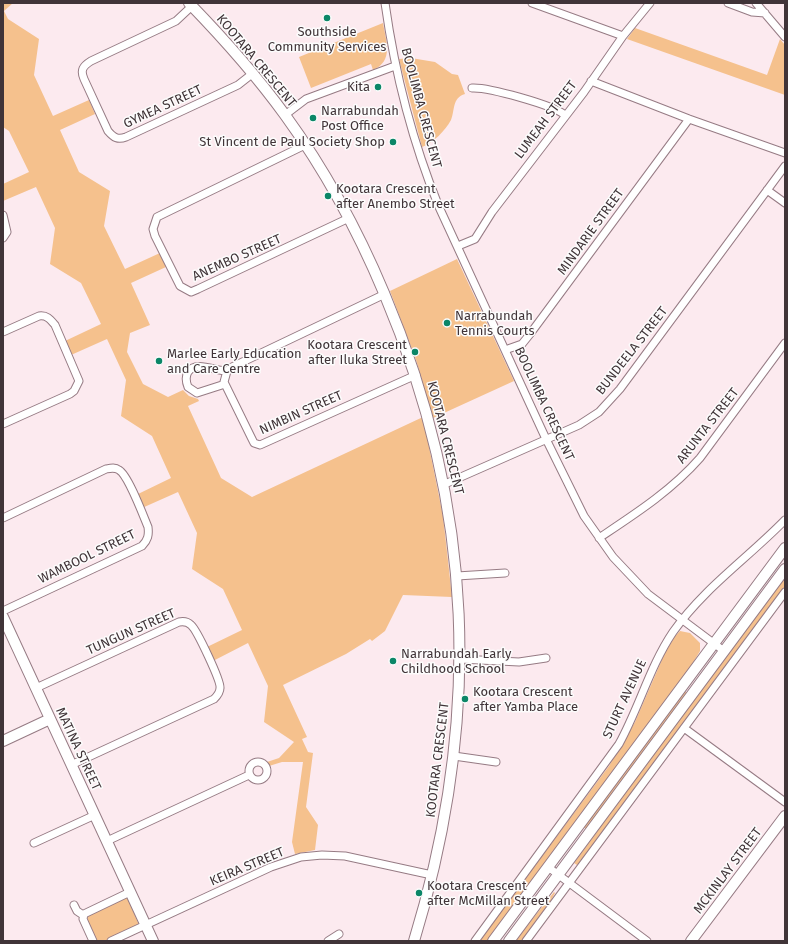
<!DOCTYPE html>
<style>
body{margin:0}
#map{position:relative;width:788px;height:944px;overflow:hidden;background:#fceaef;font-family:"Fira Sans",sans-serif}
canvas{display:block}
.frame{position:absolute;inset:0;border:4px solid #403438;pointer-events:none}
</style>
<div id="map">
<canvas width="788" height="944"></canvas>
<div class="frame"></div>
</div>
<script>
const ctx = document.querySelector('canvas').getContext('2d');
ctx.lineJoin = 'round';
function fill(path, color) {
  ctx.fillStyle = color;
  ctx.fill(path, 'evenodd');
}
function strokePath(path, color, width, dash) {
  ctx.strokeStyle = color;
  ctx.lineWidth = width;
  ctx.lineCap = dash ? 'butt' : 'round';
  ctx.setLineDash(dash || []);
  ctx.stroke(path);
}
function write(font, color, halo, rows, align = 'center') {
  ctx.font = font + ' "Fira Sans",sans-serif';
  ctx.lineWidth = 3;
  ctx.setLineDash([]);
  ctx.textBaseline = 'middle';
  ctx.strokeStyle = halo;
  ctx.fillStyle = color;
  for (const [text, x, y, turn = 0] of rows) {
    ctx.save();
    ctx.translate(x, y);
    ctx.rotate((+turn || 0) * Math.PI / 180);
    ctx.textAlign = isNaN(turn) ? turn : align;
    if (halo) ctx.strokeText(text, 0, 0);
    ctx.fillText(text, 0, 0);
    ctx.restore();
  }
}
fill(new Path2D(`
 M 3,3 L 13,3 L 4,11 L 8,19 L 39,39 L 34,75 L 53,116 L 89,100 L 95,114 L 60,130 L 79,172 L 110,191 L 104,226 L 125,269 L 160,253 L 166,267 L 131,283 L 150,325 L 130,333 L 127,352 L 143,384 L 168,397 L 183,390 L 189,396 L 198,399 L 199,401 L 188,406 L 221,478 L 252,497 L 423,417 L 443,516 L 452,597 L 403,595 L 385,631 L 372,641 L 370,639 L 346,654 L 283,685 L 307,737 L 302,739 L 308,752 L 313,753 L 306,807 L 318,825 L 315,850 L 295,854 L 292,842 L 303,762 L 282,762 L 269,766 L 267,762 L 279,758 L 294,742 L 264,722 L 268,686 L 248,643 L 213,661 L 207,647 L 242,630 L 223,589 L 192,569 L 197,533 L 178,492 L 142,508 L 136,495 L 171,478 L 152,436 L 121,416 L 126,380 L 107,339 L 71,355 L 65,341 L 101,324 L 81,283 L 50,264 L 55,228 L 36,187 L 3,201 L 3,184 L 29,172 L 9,131 L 3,127 Z
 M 383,23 C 386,41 394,61 373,70 L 371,64 L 311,88 L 299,57 Z
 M 635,28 L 767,75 L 780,39 L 785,45 L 785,95 L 627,39 Z
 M 411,58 L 435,62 L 452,74 L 458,75 L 465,94 C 452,98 455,110 451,120 C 445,131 433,143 422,147 L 399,59 Z
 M 457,259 L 514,381 L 433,418 L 416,360 L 390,291 Z
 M 785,576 L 785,587 L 583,859 L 577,865 L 574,863 Z
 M 680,631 L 690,633 L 700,643 L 700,651 L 690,668 L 487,941 L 479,941 L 609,766 L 635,722 L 664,655 L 675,636 Z
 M 684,690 L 687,693 L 587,829 L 583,827 Z
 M 554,892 L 555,893 L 548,906 L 522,941 L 515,941 Z
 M 125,897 L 128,899 L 139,925 L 105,941 L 97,941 L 87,921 L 88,915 Z`), '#f5c18d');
const street = new Path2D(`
 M 385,3 C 395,74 412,141 439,207 L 546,439 L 584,516 L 613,557 L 648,594 L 724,651
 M 532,3 L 623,36
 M 728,3 L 752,12 L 765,13
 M 756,3 L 785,37
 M 192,6 L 176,21 L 91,61 C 83,66 80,70 84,79 L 108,131 C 114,138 118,140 126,137 L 238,85 L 252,74
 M 591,81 L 689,119 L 785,153
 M 472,88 C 488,87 553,105 565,115
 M 285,115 L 306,99 L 395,66
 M 305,145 L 157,217 L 153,229 L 155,236 L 180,286 L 191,292 L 198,289 L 349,218
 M 767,190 L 785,203
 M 3,215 L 7,232 L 3,238
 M 458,246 L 475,239 L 492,212 L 584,92 L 623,36 L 650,3
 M 385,294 L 232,367 L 227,371 L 224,382 L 251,437 L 254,443 L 260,445 L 416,375
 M 3,332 L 39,316 C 47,315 50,319 55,325 L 79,381 L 74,391 L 70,394 L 3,424
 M 505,350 L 522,344 L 530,334 L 689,119
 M 225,384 L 197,393 L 188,387 C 186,382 185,377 188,372 C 196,360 215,371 227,371
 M 445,484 L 579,425 L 599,412 L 620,389 L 785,166
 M 3,518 L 106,469 C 111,468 115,467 119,470 C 128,475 143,515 148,527 C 149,535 148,540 142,546 L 3,611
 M 599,538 C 635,514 671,491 700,458 L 785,343
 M 457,576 L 505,573
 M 460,659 L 519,662 L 546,658
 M 36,688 L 179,622 C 184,621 188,622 191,625 C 197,630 221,681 220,688 C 220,693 217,696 214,699 L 71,765
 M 684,728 L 785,802
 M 454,756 L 496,762
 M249 771a9 9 0 1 1 18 0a9 9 0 1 1-18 0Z
 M 107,841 L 249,775
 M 34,843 L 95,815
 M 548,867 L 647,941
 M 74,905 L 77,911 L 83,915
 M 93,941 L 83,919 L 84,914 L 130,892
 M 111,941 L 271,867 L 301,857 L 322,855 L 345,856 L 432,875
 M 328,941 L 339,934
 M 475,941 L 619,744 C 639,708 650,666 673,632 C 704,588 748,558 785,520
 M 526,941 L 785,592`);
const secondary = new Path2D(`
 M 189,3 C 223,38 256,75 285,115 C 325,170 358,231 384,293 C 475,508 482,718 414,941
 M 3,617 L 153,941
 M 3,741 L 50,719
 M 493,941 L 785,548
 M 509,941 L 785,569
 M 691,941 L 785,816`);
strokePath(street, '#967b84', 9);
strokePath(secondary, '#967b84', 12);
strokePath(street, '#fff', 7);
strokePath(secondary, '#fff', 10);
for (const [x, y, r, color] of [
 [327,18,4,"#0b8667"],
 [378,87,4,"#0b8667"],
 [313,118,4,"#0b8667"],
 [393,142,4,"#0b8667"],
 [328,196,4,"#0b8667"],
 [447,323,4,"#0b8667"],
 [415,352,4,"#0b8667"],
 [159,361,4,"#0b8667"],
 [393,661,4,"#0b8667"],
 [465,699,4,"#0b8667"],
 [419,893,4,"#0b8667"]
]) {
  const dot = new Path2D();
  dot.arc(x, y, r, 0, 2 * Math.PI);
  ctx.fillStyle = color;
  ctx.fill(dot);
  strokePath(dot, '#fcfcfc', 1.5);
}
write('13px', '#403438', '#fcfcfc', [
 ["Southside",327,32,"center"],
 ["Community Services",327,47,"center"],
 ["Kita",370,87,"right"],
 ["Narrabundah",321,111],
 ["Post Office",321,126],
 ["St Vincent de Paul Society Shop",385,142,"right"],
 ["Kootara Crescent",336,189],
 ["after Anembo Street",336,204],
 ["Narrabundah",455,316],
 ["Tennis Courts",455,331],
 ["Kootara Crescent",407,345,"right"],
 ["after Iluka Street",407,360,"right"],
 ["Marlee Early Education",167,354],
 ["and Care Centre",167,369],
 ["Narrabundah Early",401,654],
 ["Childhood School",401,669],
 ["Kootara Crescent",473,692],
 ["after Yamba Place",473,707],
 ["Kootara Crescent",427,886],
 ["after McMillan Street",427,901]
], 'left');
write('13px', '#403438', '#fcfcfc', [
 ["KOOTARA CRESCENT",256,61,50],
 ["GYMEA STREET",163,107,-25],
 ["BOOLIMBA CRESCENT",421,108,75],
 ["LUMEAH STREET",546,120,-53],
 ["MINDARIE STREET",591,232,-54],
 ["ANEMBO STREET",237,258,-24],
 ["BUNDEELA STREET",632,351,-52],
 ["BOOLIMBA CRESCENT",544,404,65],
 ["NIMBIN STREET",301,413,-24],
 ["ARUNTA STREET",708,426,-52],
 ["KOOTARA CRESCENT",445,438,76],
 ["WAMBOOL STREET",87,557,-26],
 ["TUNGUN STREET",131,632,-24],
 ["STURT AVENUE",625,699,-65],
 ["MATINA STREET",78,749,65],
 ["KOOTARA CRESCENT",438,760,-83],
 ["KEIRA STREET",247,867,-23],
 ["MCKINLAY STREET",728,871,-53]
]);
</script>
